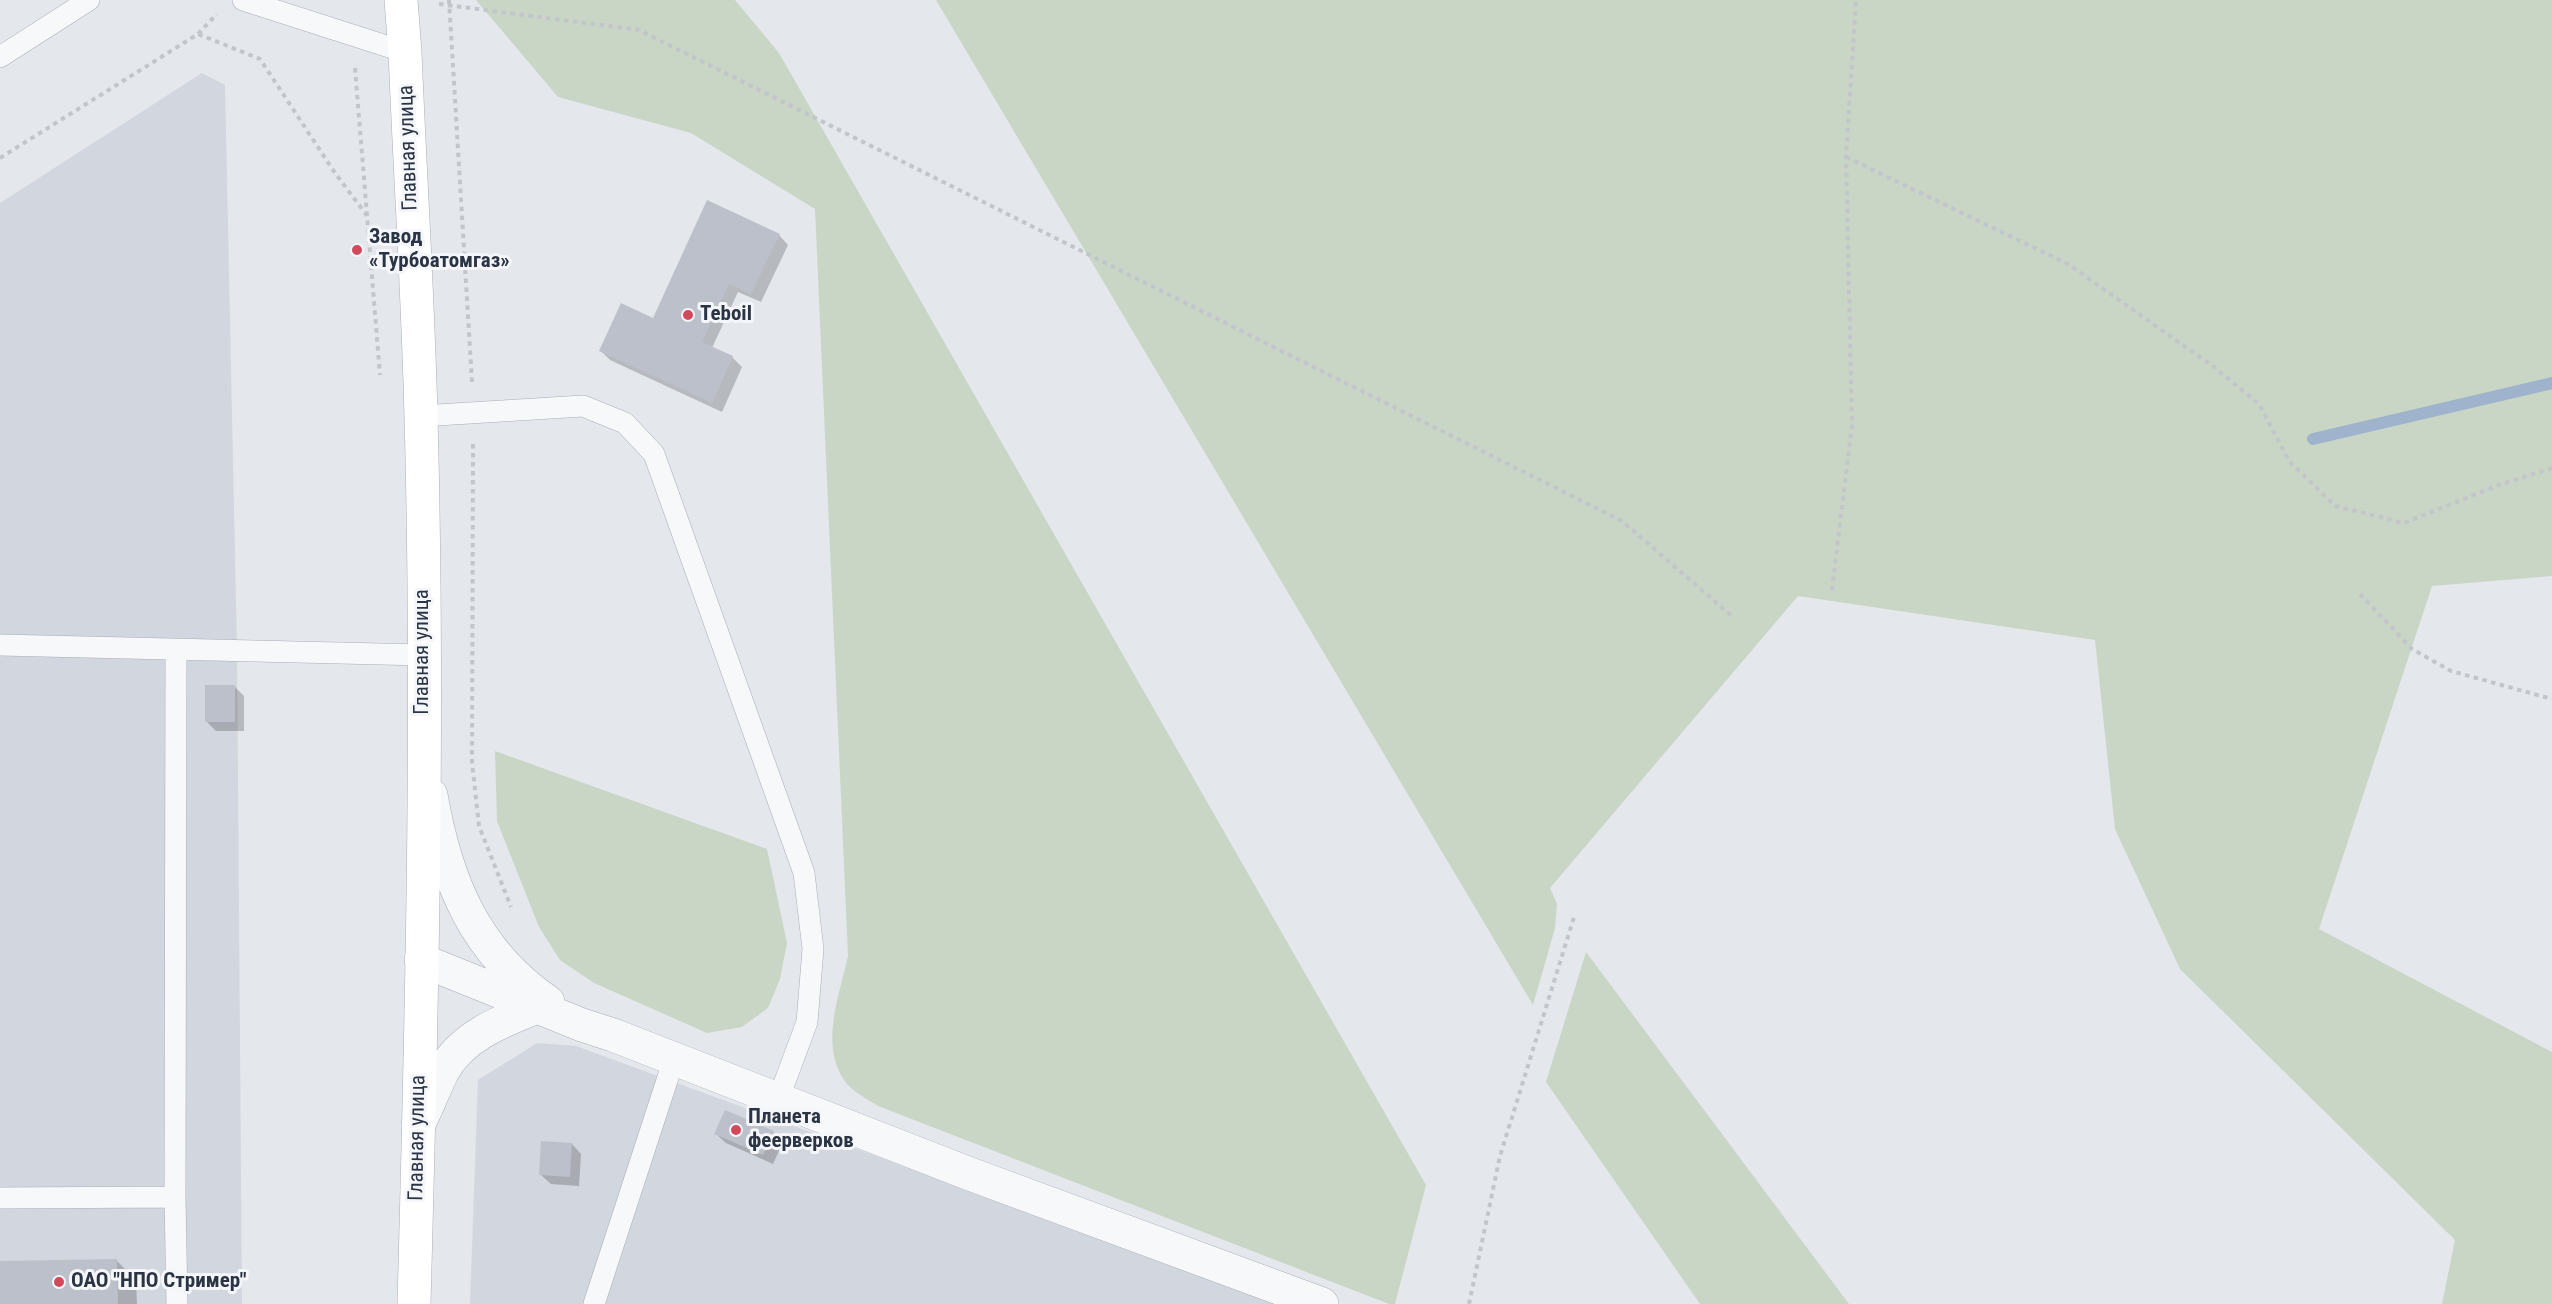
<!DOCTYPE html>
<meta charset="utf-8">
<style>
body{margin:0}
canvas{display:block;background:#e4e7ec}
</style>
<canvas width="2552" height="1304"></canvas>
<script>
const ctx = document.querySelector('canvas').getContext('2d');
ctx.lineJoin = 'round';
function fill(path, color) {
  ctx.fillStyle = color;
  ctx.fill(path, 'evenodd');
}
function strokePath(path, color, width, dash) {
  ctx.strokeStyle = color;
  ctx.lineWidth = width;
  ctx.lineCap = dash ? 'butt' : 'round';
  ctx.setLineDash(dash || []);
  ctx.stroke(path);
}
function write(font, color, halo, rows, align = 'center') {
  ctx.font = font + ' "Roboto Condensed",sans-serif';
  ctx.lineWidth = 6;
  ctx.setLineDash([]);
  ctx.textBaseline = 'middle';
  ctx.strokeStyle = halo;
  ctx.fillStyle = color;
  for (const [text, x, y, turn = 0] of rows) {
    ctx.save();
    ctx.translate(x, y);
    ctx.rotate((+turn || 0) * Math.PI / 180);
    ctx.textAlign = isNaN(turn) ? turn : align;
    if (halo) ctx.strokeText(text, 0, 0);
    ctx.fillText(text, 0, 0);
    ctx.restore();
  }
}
fill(new Path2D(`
 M 202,73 L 225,85 L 237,651 L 242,1304 L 0,1304 L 0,203 Z
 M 537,1043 L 576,1046 L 1279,1304 L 470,1304 L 478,1080 Z`), '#d2d6de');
fill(new Path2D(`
 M 476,0 L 735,0 L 779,53 L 1426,1185 L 1395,1304 L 1389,1304 L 878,1106 C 869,1100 857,1094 850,1087 C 817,1052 839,997 848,956 L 815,209 L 691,133 L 558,97 Z
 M 936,0 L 2552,0 L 2552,576 L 2432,586 L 2319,929 L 2552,1052 L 2552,1304 L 2442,1304 L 2455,1240 L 2180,969 L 2115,829 L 2095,640 L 1798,596 L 1550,888 L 1557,904 L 1555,928 L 1533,1005 Z
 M 495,751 L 767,849 L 787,943 L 780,979 L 768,1008 L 742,1027 L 707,1033 L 594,983 L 560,960 L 539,927 L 497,821 Z
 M 1586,952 L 1849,1304 L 1700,1304 L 1546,1082 Z`), '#c9d6c5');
fill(new Path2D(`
 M 779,235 L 788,245 L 761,302 L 738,292 L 712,348 L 733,358 L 742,367 L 722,412 L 610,360 L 600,350 L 654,320 Z
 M 234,686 L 244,696 L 244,731 L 216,731 L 207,722 Z
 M 773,1132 L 783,1142 L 773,1164 L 726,1143 L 716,1134 Z
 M 572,1144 L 581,1154 L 579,1186 L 551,1184 L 541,1175 Z
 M 117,1261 L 136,1280 L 137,1304 L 0,1304 L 0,1262 Z`), '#0003');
strokePath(new Path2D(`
 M 2313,439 L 2552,383`), '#9fb4cc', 12);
fill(new Path2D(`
 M 707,200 L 780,234 L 751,294 L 729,284 L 702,342 L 733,356 L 712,403 L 599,351 L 621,303 L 653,318 Z
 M 205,685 L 235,685 L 235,722 L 205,722 Z
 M 725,1110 L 774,1131 L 763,1155 L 714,1134 Z
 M 541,1141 L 572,1143 L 570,1177 L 539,1175 Z
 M 117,1259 L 118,1304 L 0,1304 L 0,1261 Z`), '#bbc0ca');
const service = new Path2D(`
 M 243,0 L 405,52
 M 0,57 L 89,0
 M 421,416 L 583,406 L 625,423 L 654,454 L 804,873 L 813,949 L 807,1022 L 778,1100
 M 0,645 L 424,655
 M 176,650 L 175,1197 L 177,1304
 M 0,1198 L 175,1197
 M 594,1304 L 674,1059`);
const minor = new Path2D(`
 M 431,795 C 446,881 474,951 548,1002
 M 421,960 L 582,1025 L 613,1035 L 970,1174 L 1322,1304
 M 418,1126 C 427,1108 434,1089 443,1071 C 462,1036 502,1021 537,1007`);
const secondary = new Path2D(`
 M 401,0 L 405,52 C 410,174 418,295 421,417 C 429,712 422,1009 414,1304`);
strokePath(service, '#a9aeb7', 22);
strokePath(minor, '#a9aeb7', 34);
strokePath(secondary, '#a9aeb7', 34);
strokePath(new Path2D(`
 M 449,0 L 472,382
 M 439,4 L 639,30 L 1622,521 L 1734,618
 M 198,34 L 217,14
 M 355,68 L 380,375
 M 1846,157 L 2068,264 L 2214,367 L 2259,404 L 2289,461 L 2335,506 L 2404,523 L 2496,486 L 2552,468
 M 0,158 L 198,34 L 260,59 L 335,173 L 368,217
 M 473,444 L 472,762 L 479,826 L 511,907
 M 1832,590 L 1852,425 L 1846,157 L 1856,0
 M 2360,594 L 2412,649 L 2451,671 L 2552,699
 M 1469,1304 L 1500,1156 L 1574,917`), '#c2c5cb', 4, [4.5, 4.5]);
strokePath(service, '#f7f8fa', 21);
strokePath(minor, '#f7f8fa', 33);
strokePath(secondary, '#fff', 33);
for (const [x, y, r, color] of [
 [357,250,6,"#d1495b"],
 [688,315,6,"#d1495b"],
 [736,1130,6,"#d1495b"],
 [59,1282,6,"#d1495b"]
]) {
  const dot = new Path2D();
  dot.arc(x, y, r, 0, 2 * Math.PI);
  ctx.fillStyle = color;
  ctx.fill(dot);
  strokePath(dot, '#f4f6f9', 2);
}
write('21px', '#2b3445', '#f4f6f9', [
 ["Главная улица",409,148,-92],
 ["Главная улица",423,652,-90],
 ["Главная улица",418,1138,-89]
]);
write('bold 21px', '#2b3445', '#f4f6f9', [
 ["Завод",369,238],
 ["«Турбоатомгаз»",369,262],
 ["Teboil",700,315],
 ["Планета",748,1118],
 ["феерверков",748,1142],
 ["ОАО \"НПО Стример\"",71,1282]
], 'left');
</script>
